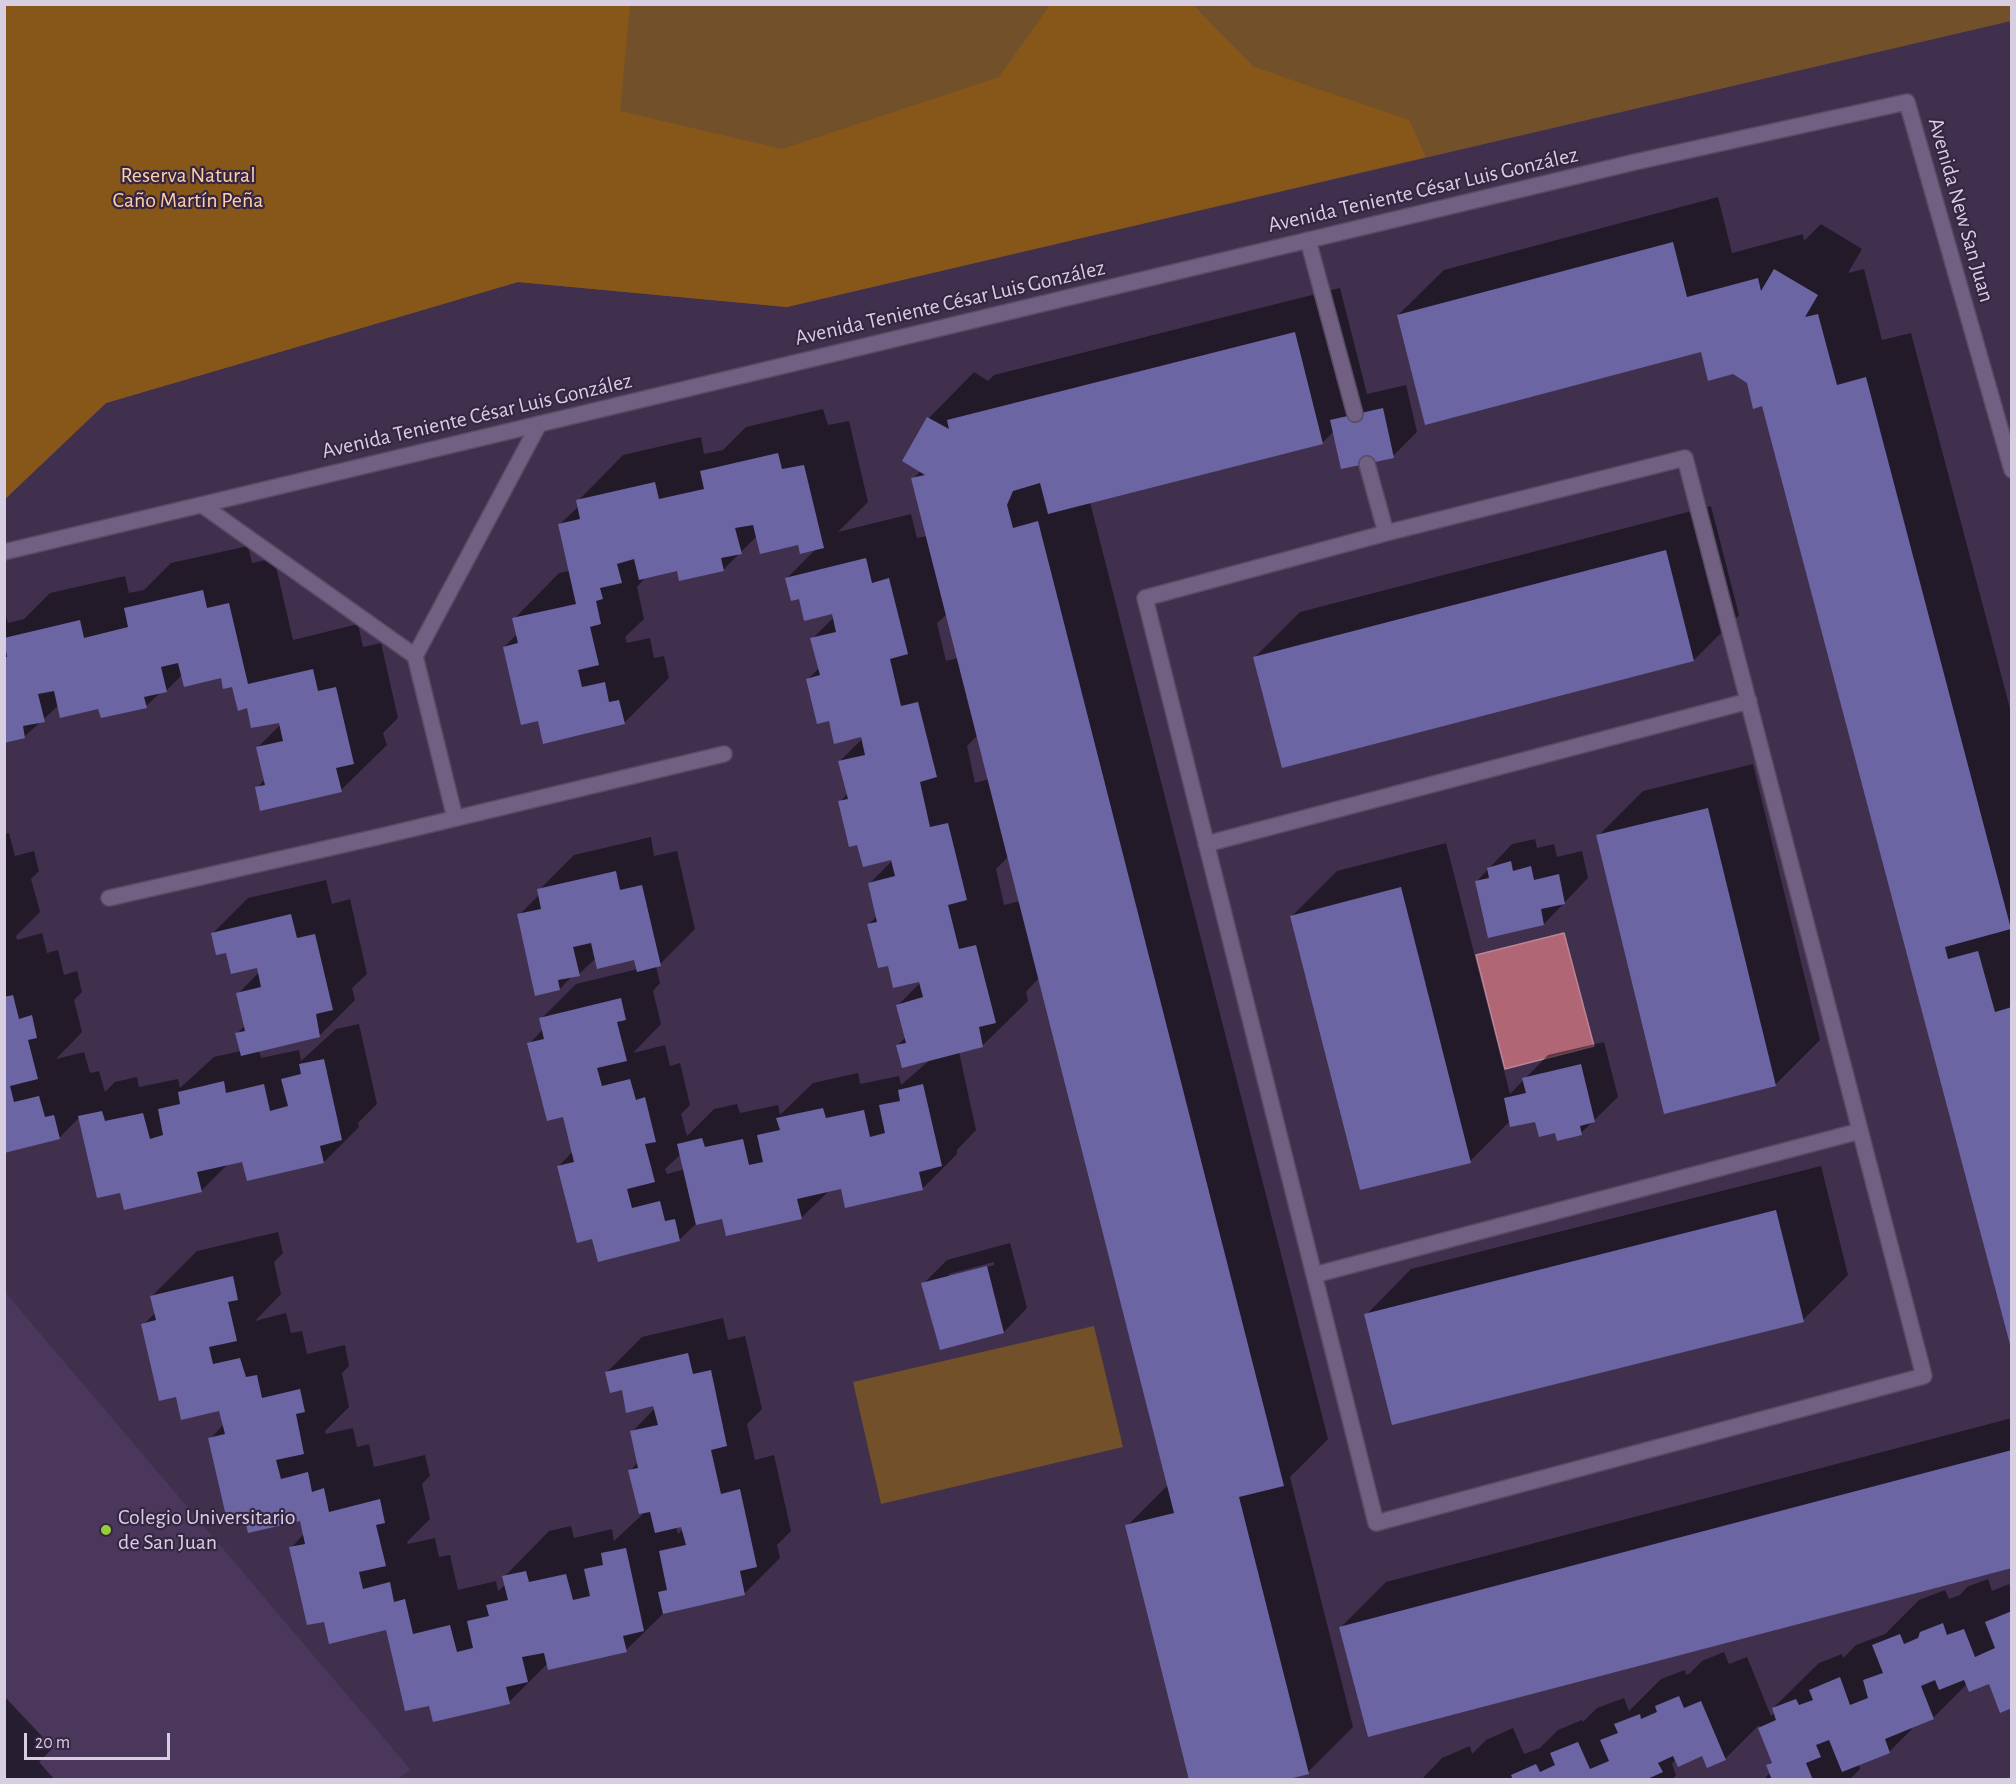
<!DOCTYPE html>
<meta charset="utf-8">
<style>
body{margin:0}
#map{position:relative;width:2016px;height:1784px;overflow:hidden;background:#40304e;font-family:"Alegreya Sans",sans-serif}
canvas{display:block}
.frame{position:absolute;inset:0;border:6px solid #d7cee1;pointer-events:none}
.scale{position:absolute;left:24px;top:1733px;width:146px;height:27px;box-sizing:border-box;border:3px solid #d7cee1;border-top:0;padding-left:8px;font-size:18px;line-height:21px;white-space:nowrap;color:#d7cee1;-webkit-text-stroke:4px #362643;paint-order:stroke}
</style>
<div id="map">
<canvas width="2016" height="1784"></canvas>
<div class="frame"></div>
<div class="scale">20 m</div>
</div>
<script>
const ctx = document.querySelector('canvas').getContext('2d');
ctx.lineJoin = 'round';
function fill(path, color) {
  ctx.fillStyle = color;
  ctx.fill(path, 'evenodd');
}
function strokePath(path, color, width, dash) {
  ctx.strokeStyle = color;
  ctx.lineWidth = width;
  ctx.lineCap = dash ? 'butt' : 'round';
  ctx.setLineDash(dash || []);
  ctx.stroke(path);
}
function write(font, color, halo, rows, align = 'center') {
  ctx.font = font + ' "Alegreya Sans",sans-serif';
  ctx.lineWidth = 4.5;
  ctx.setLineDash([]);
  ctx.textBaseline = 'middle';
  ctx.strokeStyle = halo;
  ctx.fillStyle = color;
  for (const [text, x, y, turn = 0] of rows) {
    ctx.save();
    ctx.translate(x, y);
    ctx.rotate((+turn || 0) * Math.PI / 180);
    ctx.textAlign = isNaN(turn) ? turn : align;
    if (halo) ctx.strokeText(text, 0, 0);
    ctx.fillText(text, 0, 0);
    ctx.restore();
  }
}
fill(new Path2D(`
 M 4,1291 L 410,1769 L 398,1779 L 5,1779 Z`), '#4a375b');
fill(new Path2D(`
 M 5,5 L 2011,5 L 2011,21 L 787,307 L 518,282 L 106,403 L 5,499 Z
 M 1094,1326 L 1123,1447 L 881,1504 L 853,1382 Z`), '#72502a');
fill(new Path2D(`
 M 5,4 L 628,5 L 630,6 L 620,111 L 782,149 L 999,77 L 1050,5 L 1193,5 L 1254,67 L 1409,120 L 1426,157 L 787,307 L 518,282 L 106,403 L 5,499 Z`), '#87571a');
const water = new Path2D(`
 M 1564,933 L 1594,1046 L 1505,1069 L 1476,955 Z`);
fill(water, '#b06675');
strokePath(water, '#bc8595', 1.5);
fill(new Path2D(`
 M 1718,197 L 1732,253 L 1803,234 L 1804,241 L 1821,224 L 1862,249 L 1848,273 L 1864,269 L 1882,340 L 1911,333 L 2012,716 L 2012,1349 L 1763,404 L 1748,382 L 1702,350 L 1398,315 L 1444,270 Z
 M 1340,288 L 1367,394 L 1406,385 L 1417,432 L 1393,456 L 1334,431 L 1322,443 L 1090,502 L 1328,1439 L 1290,1477 L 1353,1727 L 1308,1772 L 1127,1526 L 1168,1485 L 1039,978 L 1026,992 L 1028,1001 L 982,1046 L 959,1052 L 976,1130 L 957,1150 L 957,1154 L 922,1189 L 843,1187 L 829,1191 L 801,1218 L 723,1217 L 696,1224 L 679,1240 L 594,1237 L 559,1166 L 573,1151 L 564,1115 L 529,1044 L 543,1029 L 541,1019 L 576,984 L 638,969 L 635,958 L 596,958 L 579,974 L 573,975 L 560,989 L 519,915 L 540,894 L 539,890 L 574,855 L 651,837 L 654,856 L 677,851 L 695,929 L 660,964 L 656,966 L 660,983 L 653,991 L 661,1024 L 633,1053 L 665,1045 L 670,1066 L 680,1063 L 690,1105 L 681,1114 L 687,1136 L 714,1109 L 737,1104 L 740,1113 L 778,1105 L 780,1115 L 813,1083 L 858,1073 L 860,1084 L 899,1076 L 901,1085 L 931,1059 L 898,1045 L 906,1037 L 898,1005 L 921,982 L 889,964 L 868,925 L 877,916 L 870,883 L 892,861 L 858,843 L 840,802 L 848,793 L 840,761 L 863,738 L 862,735 L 830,720 L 808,679 L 819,668 L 812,639 L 834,617 L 833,612 L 800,597 L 787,578 L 817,548 L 799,543 L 757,536 L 723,570 L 678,569 L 646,577 L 637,587 L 644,619 L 625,637 L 627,643 L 650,638 L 654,658 L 664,656 L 669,678 L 624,723 L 539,719 L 504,647 L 517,634 L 514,619 L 559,573 L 570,571 L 559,525 L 579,506 L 578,501 L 623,455 L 701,437 L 704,454 L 723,450 L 746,427 L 823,409 L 828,425 L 849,421 L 868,502 L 838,532 L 911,514 L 917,538 L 927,536 L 913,479 L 921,470 L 904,460 L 929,418 L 974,372 L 988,381 L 994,375 ZM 947,614 L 958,658 L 946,661 L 937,623 ZM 978,735 L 989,779 L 975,783 L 967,746 ZM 1009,856 L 1020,901 L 1004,905 L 996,869 ZM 681,1154 L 685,1169 L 667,1174 L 665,1169 Z
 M 1711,506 L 1739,615 L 1694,660 L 1255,657 L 1300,612 Z
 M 248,546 L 252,563 L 274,558 L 293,640 L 358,624 L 363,647 L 381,643 L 398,718 L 383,733 L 387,745 L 341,790 L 257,788 L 265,779 L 258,747 L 281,724 L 248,706 L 233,686 L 222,677 L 183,674 L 167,690 L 161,692 L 146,706 L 99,707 L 59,705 L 24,737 L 4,741 L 4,609 L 8,623 L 24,619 L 50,593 L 125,576 L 129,593 L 144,590 L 171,563 Z
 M 1753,764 L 1820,1040 L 1775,1085 L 1598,836 L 1643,791 Z
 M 9,833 L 15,856 L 34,851 L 39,871 L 31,879 L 40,912 L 16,936 L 17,940 L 42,933 L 47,953 L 58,950 L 64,975 L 77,971 L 82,992 L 74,1000 L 82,1032 L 56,1059 L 84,1052 L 90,1073 L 99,1071 L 105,1092 L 115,1082 L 137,1077 L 139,1087 L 178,1079 L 180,1088 L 214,1057 L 241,1051 L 237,1034 L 245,1025 L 238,994 L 259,972 L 258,966 L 227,951 L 213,933 L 248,898 L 326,880 L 332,904 L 350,899 L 367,974 L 352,988 L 355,1000 L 320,1035 L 259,1050 L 261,1058 L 299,1050 L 301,1061 L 336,1029 L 359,1024 L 377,1104 L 358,1123 L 359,1127 L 324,1162 L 243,1160 L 229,1163 L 201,1191 L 121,1191 L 80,1117 L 60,1137 L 4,1151 L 4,834 Z
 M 1535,839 L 1537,848 L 1554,844 L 1557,857 L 1582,851 L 1588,878 L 1544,924 L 1477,881 L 1512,844 Z
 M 1446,843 L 1510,1094 L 1548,1055 L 1604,1042 L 1618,1097 L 1581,1133 L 1557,1131 L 1536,1120 L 1510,1121 L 1470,1161 L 1292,916 L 1337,871 Z
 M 1821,1166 L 1848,1275 L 1803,1320 L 1366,1315 L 1411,1269 Z
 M 278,1232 L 283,1253 L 274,1262 L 281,1294 L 255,1321 L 286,1313 L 291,1333 L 302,1331 L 307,1354 L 345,1345 L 349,1366 L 342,1373 L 349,1407 L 325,1431 L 326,1434 L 353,1428 L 357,1447 L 369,1444 L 374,1467 L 425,1455 L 430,1476 L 422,1484 L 430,1519 L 407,1542 L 408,1544 L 435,1538 L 439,1557 L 450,1555 L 458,1590 L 496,1581 L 498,1591 L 506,1584 L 504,1577 L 549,1531 L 571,1526 L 574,1538 L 612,1529 L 614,1541 L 646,1511 L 630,1471 L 638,1462 L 632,1432 L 655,1408 L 655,1404 L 623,1388 L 607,1372 L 642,1337 L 723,1318 L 728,1340 L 745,1336 L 762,1409 L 747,1424 L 755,1460 L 774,1455 L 791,1531 L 777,1545 L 780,1558 L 745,1593 L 665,1612 L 626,1650 L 548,1663 L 509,1702 L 430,1705 L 387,1629 L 325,1620 L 291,1548 L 304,1534 L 301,1520 L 244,1510 L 210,1439 L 224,1424 L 220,1409 L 177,1395 L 143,1325 L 156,1312 L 152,1296 L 197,1251 ZM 682,1525 L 683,1529 L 678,1534 L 676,1527 Z
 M 1010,1243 L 1027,1308 L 1004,1332 L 941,1348 L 923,1284 L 947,1260 ZM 994,1262 L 994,1265 L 949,1277 L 949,1274 Z
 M 2012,1418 L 2012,1567 L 1341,1627 L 1386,1582 Z
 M 1988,1579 L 1992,1591 L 2009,1584 L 2012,1590 L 2012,1706 L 1989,1682 L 1967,1684 L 1933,1718 L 1917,1724 L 1889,1752 L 1859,1764 L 1860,1769 L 1849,1780 L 1763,1780 L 1771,1772 L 1768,1766 L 1773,1761 L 1759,1725 L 1725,1759 L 1703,1754 L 1676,1759 L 1672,1764 L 1676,1775 L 1672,1780 L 1421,1780 L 1442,1758 L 1470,1746 L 1472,1754 L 1486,1740 L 1513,1728 L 1524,1754 L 1540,1748 L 1558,1730 L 1582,1720 L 1583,1722 L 1597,1708 L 1624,1698 L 1629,1711 L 1661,1679 L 1685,1670 L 1686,1675 L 1690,1673 L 1702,1661 L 1724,1652 L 1729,1664 L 1747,1657 L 1771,1716 L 1775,1713 L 1773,1708 L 1819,1663 L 1842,1654 L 1843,1658 L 1856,1645 L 1885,1634 L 1919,1600 L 1945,1590 L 1949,1599 L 1960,1595 L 1967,1587 Z
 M 4,1696 L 53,1748 L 39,1762 L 55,1780 L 4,1780 Z`), '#0007');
fill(new Path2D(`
 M 1673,242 L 1687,297 L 1758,278 L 1761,291 L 1774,269 L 1818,295 L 1805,317 L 1818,314 L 1837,385 L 1866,377 L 2011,929 L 1945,947 L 1948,959 L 1978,951 L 1995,1012 L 2012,1007 L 2012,1352 L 1762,406 L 1753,409 L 1747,383 L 1733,374 L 1708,381 L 1701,352 L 1425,425 L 1397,315 Z
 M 1295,332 L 1323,444 L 1048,514 L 1040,483 L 1013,491 L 1007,505 L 1013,528 L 1038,521 L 1284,1486 L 1239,1497 L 1309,1774 L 1285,1780 L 1189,1780 L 1125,1525 L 1174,1513 L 911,478 L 925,475 L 902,461 L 927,417 L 949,429 L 947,420 Z
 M 1383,408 L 1394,458 L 1341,469 L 1330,420 Z
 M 778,453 L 782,469 L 804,465 L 824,548 L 800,554 L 798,545 L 760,554 L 753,525 L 735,528 L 742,554 L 721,558 L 724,571 L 679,581 L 677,571 L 639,580 L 634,559 L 617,564 L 622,583 L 600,588 L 603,599 L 596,601 L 601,624 L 590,627 L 599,665 L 578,670 L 582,687 L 605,682 L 609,702 L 619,700 L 625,724 L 543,744 L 538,721 L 521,725 L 503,647 L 518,643 L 512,618 L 576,604 L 558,524 L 580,519 L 576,500 L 655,482 L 659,499 L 704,489 L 700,471 Z
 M 1666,550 L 1694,661 L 1282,768 L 1253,657 Z
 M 866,558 L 872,583 L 889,578 L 908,654 L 890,659 L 901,706 L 918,702 L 937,777 L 920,782 L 930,827 L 948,823 L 967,900 L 948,905 L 959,949 L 976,945 L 996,1023 L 979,1027 L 983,1047 L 902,1068 L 896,1045 L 906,1043 L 896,1005 L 923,997 L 919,982 L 893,988 L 888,966 L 878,968 L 867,924 L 877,922 L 868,883 L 895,876 L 891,860 L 863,867 L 857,845 L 849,847 L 838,801 L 848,799 L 838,761 L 865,755 L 861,737 L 834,744 L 829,721 L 817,724 L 806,679 L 820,675 L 810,638 L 836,632 L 832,614 L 804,621 L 799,599 L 791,601 L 785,578 Z
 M 203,590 L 207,608 L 229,603 L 248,684 L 313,669 L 318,691 L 336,687 L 354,764 L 336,768 L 342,792 L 260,811 L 255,787 L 265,785 L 256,747 L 283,741 L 279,723 L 251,728 L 247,708 L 238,711 L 232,687 L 223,689 L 221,678 L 184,687 L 178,663 L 161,667 L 167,692 L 144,697 L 147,708 L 101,718 L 98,709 L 60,718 L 54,691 L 38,694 L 45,722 L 23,726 L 25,738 L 4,743 L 4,657 L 7,657 L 4,638 L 80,620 L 84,638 L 128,627 L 124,608 Z
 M 1708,808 L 1776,1086 L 1664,1114 L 1596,835 Z
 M 1511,861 L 1513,871 L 1531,866 L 1534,880 L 1559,874 L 1565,904 L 1541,909 L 1544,925 L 1488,938 L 1475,881 L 1489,878 L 1487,868 Z
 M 616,871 L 620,890 L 642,885 L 661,966 L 637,972 L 634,960 L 597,969 L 591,943 L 573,947 L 580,976 L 558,980 L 560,990 L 535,996 L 517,914 L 541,909 L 537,889 Z
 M 1401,887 L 1471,1163 L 1360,1190 L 1290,916 Z
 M 291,914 L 297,938 L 315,934 L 333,1010 L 316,1014 L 320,1037 L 241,1056 L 235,1033 L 245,1031 L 236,993 L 261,987 L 257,968 L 231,974 L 226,953 L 216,955 L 211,933 Z
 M 13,995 L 19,1019 L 32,1015 L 37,1038 L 28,1040 L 38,1079 L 10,1086 L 14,1102 L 39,1096 L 45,1117 L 54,1115 L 60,1139 L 4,1153 L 4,997 Z
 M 621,998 L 626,1020 L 617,1022 L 627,1061 L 597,1068 L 602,1086 L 630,1079 L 636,1100 L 645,1097 L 656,1142 L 645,1144 L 655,1182 L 627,1189 L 632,1208 L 660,1201 L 665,1221 L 675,1219 L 680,1241 L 598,1262 L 592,1239 L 577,1243 L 557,1166 L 574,1162 L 563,1117 L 547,1121 L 527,1043 L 544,1039 L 539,1018 Z
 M 324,1059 L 342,1140 L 320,1146 L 324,1163 L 247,1181 L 242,1162 L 197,1172 L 202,1192 L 124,1210 L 120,1193 L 97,1198 L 78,1116 L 102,1111 L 105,1121 L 143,1113 L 150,1139 L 163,1135 L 158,1109 L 180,1104 L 178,1092 L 224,1081 L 226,1093 L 264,1084 L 270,1111 L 288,1106 L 281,1079 L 301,1074 L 299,1064 Z
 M 1581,1064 L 1595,1122 L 1580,1126 L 1582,1135 L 1557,1141 L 1555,1133 L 1539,1137 L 1535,1122 L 1510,1127 L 1504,1098 L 1526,1093 L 1522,1078 Z
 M 923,1084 L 942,1166 L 919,1172 L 923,1190 L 845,1208 L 841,1189 L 797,1199 L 802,1219 L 726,1236 L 722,1219 L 696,1225 L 677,1144 L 702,1138 L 705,1147 L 743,1139 L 749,1165 L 763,1162 L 757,1135 L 780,1130 L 776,1118 L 823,1108 L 826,1118 L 864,1110 L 870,1137 L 885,1133 L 879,1105 L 900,1101 L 898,1090 Z
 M 1776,1210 L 1804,1322 L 1392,1425 L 1364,1314 Z
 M 987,1266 L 1004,1333 L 940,1350 L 921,1283 Z
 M 233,1276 L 238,1300 L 228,1302 L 237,1341 L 209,1347 L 213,1364 L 240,1358 L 246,1377 L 257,1375 L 262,1398 L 300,1389 L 305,1412 L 296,1414 L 304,1454 L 276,1460 L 281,1479 L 308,1472 L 312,1492 L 324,1488 L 329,1512 L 380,1499 L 385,1523 L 376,1525 L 386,1566 L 359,1572 L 363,1589 L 390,1582 L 394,1602 L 405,1599 L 413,1634 L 450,1625 L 457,1652 L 473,1648 L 467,1621 L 489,1616 L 486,1605 L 508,1600 L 502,1576 L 526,1571 L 529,1582 L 566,1574 L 573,1600 L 590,1596 L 584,1569 L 603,1565 L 601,1553 L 626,1548 L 644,1631 L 623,1636 L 627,1652 L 548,1670 L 544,1653 L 522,1657 L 528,1682 L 506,1687 L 510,1704 L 433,1722 L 429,1706 L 405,1711 L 386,1630 L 329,1644 L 324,1622 L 307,1625 L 289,1547 L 305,1544 L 300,1521 L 248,1533 L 243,1512 L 226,1516 L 208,1438 L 225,1434 L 219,1411 L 181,1420 L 176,1397 L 159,1401 L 141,1324 L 156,1320 L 150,1296 Z
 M 688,1353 L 693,1374 L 711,1370 L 727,1446 L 711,1450 L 721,1494 L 740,1489 L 757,1567 L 740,1571 L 745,1595 L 663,1614 L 658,1592 L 667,1590 L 659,1551 L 686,1545 L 681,1527 L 655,1533 L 650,1512 L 639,1514 L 628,1470 L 638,1468 L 630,1431 L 658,1425 L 653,1406 L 626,1413 L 622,1390 L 610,1393 L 605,1372 Z
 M 2012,1450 L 2012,1568 L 1368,1737 L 1339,1627 Z
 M 2012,1611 L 2012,1708 L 2000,1713 L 1989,1684 L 1969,1692 L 1964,1680 L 1939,1690 L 1935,1680 L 1921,1686 L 1934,1719 L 1885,1739 L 1890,1753 L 1842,1772 L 1829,1740 L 1816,1745 L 1821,1757 L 1806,1763 L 1813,1780 L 1772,1780 L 1766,1765 L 1772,1763 L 1758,1728 L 1776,1720 L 1772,1708 L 1796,1699 L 1799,1705 L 1813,1700 L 1809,1690 L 1840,1677 L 1850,1705 L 1868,1698 L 1863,1680 L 1883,1673 L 1872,1645 L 1900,1634 L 1904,1644 L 1918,1638 L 1920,1632 L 1943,1623 L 1947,1635 L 1964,1629 L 1975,1657 L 1995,1648 L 1985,1622 Z
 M 1679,1696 L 1684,1708 L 1701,1701 L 1726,1760 L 1707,1768 L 1702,1756 L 1678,1767 L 1673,1756 L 1658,1763 L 1663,1772 L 1645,1780 L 1513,1780 L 1511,1775 L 1536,1764 L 1540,1772 L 1555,1765 L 1550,1753 L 1578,1742 L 1590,1769 L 1609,1761 L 1600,1740 L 1618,1733 L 1614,1724 L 1640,1714 L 1641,1719 L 1657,1712 L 1655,1706 Z`), '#6c65a4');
const lane = new Path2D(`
 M 1308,240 L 1355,414
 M 1367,464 L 1386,533 L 1685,458 L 1924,1376 L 1376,1523 L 1145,598 L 1386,533
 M 202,505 L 415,656 L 455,818
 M 415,656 L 539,424
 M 1206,844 L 1749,701
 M 109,898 L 386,835 L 724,754
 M 1314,1275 L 1860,1131`);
const street = new Path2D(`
 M 4,552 L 1635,162 L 1907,102 L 2012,470`);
strokePath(lane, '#584b64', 18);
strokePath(street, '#584b64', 18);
strokePath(lane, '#716081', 15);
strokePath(street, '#716081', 15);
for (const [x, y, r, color] of [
 [106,1530,6,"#97cc39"]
]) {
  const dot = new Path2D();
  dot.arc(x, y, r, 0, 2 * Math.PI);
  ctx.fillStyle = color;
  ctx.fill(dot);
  strokePath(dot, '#362643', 2);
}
write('22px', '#fcd0a4', '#362643', [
 ["Reserva Natural",188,175],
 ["Caño Martín Peña",188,200]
]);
write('22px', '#d7cee1', '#362643', [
 ["Avenida Teniente César Luis González",1423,190,-13],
 ["Avenida New San Juan",1961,210,74],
 ["Avenida Teniente César Luis González",950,303,-13],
 ["Avenida Teniente César Luis González",477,416,-13]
]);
write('22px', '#d7cee1', '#362643', [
 ["Colegio Universitario",118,1517],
 ["de San Juan",118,1542]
], 'left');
</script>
